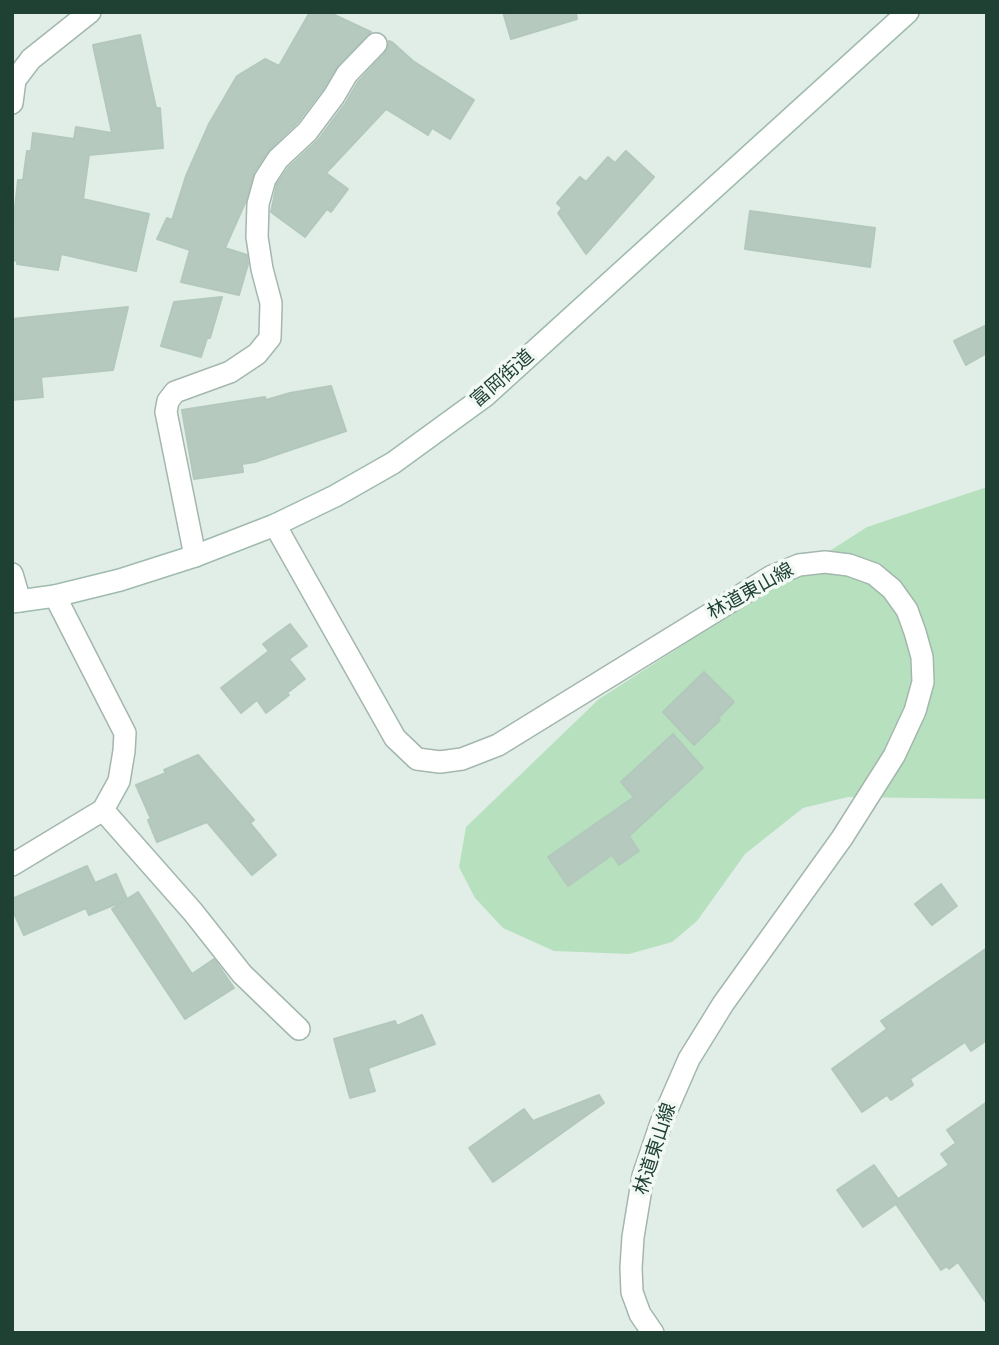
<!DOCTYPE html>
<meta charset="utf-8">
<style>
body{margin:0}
#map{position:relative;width:999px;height:1345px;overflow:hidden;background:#e1eee7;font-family:"DejaVu Sans",sans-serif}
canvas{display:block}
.frame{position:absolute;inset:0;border:14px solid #1f4134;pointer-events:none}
</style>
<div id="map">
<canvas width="999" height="1345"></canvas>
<div class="frame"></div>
</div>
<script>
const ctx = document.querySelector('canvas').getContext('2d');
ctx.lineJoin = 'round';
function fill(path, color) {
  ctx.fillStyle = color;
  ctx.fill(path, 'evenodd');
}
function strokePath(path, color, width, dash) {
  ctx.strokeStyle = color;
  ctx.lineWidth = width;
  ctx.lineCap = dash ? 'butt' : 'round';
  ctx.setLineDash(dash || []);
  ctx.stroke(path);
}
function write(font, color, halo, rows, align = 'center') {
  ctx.font = font + ' "DejaVu Sans","Noto Sans JP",sans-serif';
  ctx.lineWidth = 7;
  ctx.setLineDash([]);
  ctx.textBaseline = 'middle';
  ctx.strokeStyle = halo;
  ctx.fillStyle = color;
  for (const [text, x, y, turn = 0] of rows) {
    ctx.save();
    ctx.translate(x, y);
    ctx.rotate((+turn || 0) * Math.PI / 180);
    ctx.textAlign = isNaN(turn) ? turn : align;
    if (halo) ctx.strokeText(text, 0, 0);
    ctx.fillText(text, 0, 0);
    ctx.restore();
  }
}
fill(new Path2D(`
 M 987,487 L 987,799 L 848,797 L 803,808 L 745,854 L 697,921 L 672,942 L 629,954 L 554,951 L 503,928 L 475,898 L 459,867 L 466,827 L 599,699 L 867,527 Z`), '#b7e1be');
const building = new Path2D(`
 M 310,12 L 328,12 L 371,32 L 338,65 L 323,89 L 297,123 L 269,150 L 254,172 L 245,203 L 225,248 L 247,255 L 248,264 L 239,295 L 181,282 L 190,250 L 157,239 L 167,218 L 172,220 L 186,176 L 209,124 L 237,76 L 265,59 L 279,66 Z
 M 503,12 L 576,12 L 577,19 L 511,39 Z
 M 140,35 L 156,108 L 160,108 L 163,148 L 89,155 L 83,199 L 149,214 L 136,271 L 61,254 L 58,270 L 17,264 L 17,261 L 12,260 L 12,234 L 18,180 L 23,180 L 27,151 L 31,151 L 33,133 L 74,139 L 76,127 L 112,133 L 93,45 Z
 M 389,41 L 393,43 L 413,61 L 474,100 L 450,139 L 432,128 L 428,135 L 386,109 L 326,173 L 348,189 L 331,212 L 327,209 L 305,237 L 271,212 L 277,184 L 288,168 L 318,140 L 345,104 L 358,82 L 385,53 L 388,48 Z
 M 626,151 L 654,177 L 586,254 L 558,213 L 562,208 L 557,203 L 580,177 L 586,182 L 608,157 L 615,163 Z
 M 750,211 L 875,228 L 870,267 L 745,249 Z
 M 222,297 L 210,338 L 207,338 L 201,357 L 161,346 L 174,302 Z
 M 128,307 L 113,370 L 41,377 L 43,397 L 12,400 L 12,319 Z
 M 987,325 L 987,353 L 966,365 L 954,341 Z
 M 331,386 L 346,431 L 255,462 L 242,464 L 243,472 L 194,479 L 182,410 L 265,397 L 266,400 L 290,393 Z
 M 290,624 L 307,646 L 289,659 L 305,679 L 287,693 L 289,695 L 266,713 L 257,700 L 241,713 L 221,688 L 269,651 L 263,644 Z
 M 704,672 L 734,702 L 718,718 L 720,720 L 694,745 L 663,712 Z
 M 673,734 L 703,768 L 629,836 L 639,851 L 619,865 L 612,855 L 568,886 L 548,857 L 634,797 L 621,782 Z
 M 198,755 L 254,820 L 250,823 L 276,855 L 252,875 L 207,822 L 157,842 L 148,820 L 151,819 L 136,785 L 166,773 L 164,770 Z
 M 87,866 L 95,883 L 116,874 L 127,899 L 138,892 L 192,974 L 214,959 L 234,988 L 185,1019 L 112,909 L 126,900 L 89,915 L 86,908 L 24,935 L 12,909 L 12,899 Z
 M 941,884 L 957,906 L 932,925 L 915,904 Z
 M 987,948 L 987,1040 L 971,1051 L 965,1042 L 910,1079 L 913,1085 L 891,1100 L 887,1095 L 862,1112 L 832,1069 L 887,1029 L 881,1021 Z
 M 422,1015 L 435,1044 L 368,1068 L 375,1091 L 350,1098 L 334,1039 L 395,1021 L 397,1026 Z
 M 599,1095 L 604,1103 L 493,1182 L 469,1148 L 524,1109 L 533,1121 Z
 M 987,1102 L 987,1304 L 958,1262 L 949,1269 L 947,1266 L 941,1270 L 896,1204 L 863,1227 L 837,1190 L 874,1165 L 898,1199 L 949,1165 L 941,1154 L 956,1143 L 947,1130 Z`);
fill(building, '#b6c9bf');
strokePath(building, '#b3c8bd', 2);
const street = new Path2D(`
 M 12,103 L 15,80 L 31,59 L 90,12
 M 275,525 L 395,738 L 417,759 L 440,762 L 462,759 L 498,745 L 772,576 L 799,565 L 825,562 L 849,565 L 874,574 L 892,589 L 907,610 L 915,632 L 922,657 L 923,682 L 915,711 L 894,756 L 842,838 L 723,1004 L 689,1059 L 661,1123 L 643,1176 L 633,1237 L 631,1268 L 632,1292 L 640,1314 L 653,1333
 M 195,556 L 166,412 L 168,401 L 175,392 L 230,372 L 257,354 L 270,338 L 271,303 L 262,269 L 257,237 L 258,204 L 265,179 L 278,159 L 307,132 L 334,96 L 347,74 L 376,44
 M 12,574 L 20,601
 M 103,810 L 193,912 L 242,974 L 299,1029
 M 12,865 L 103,810 L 119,781 L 124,751 L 125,733 L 55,596`);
const secondary = new Path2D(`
 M 12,602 L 55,596 L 120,580 L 195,556 L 275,525 L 335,496 L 393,463 L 485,396 L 908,12`);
strokePath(street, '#a3b7ae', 24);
strokePath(secondary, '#9ebbad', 24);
strokePath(street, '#fff', 21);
strokePath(secondary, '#fff', 21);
write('19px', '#1f4134', '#f2f9f5', [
 ["富岡街道",503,379,-41],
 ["林道東山線",751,592,-29],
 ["林道東山線",656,1149,-72]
]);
</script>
